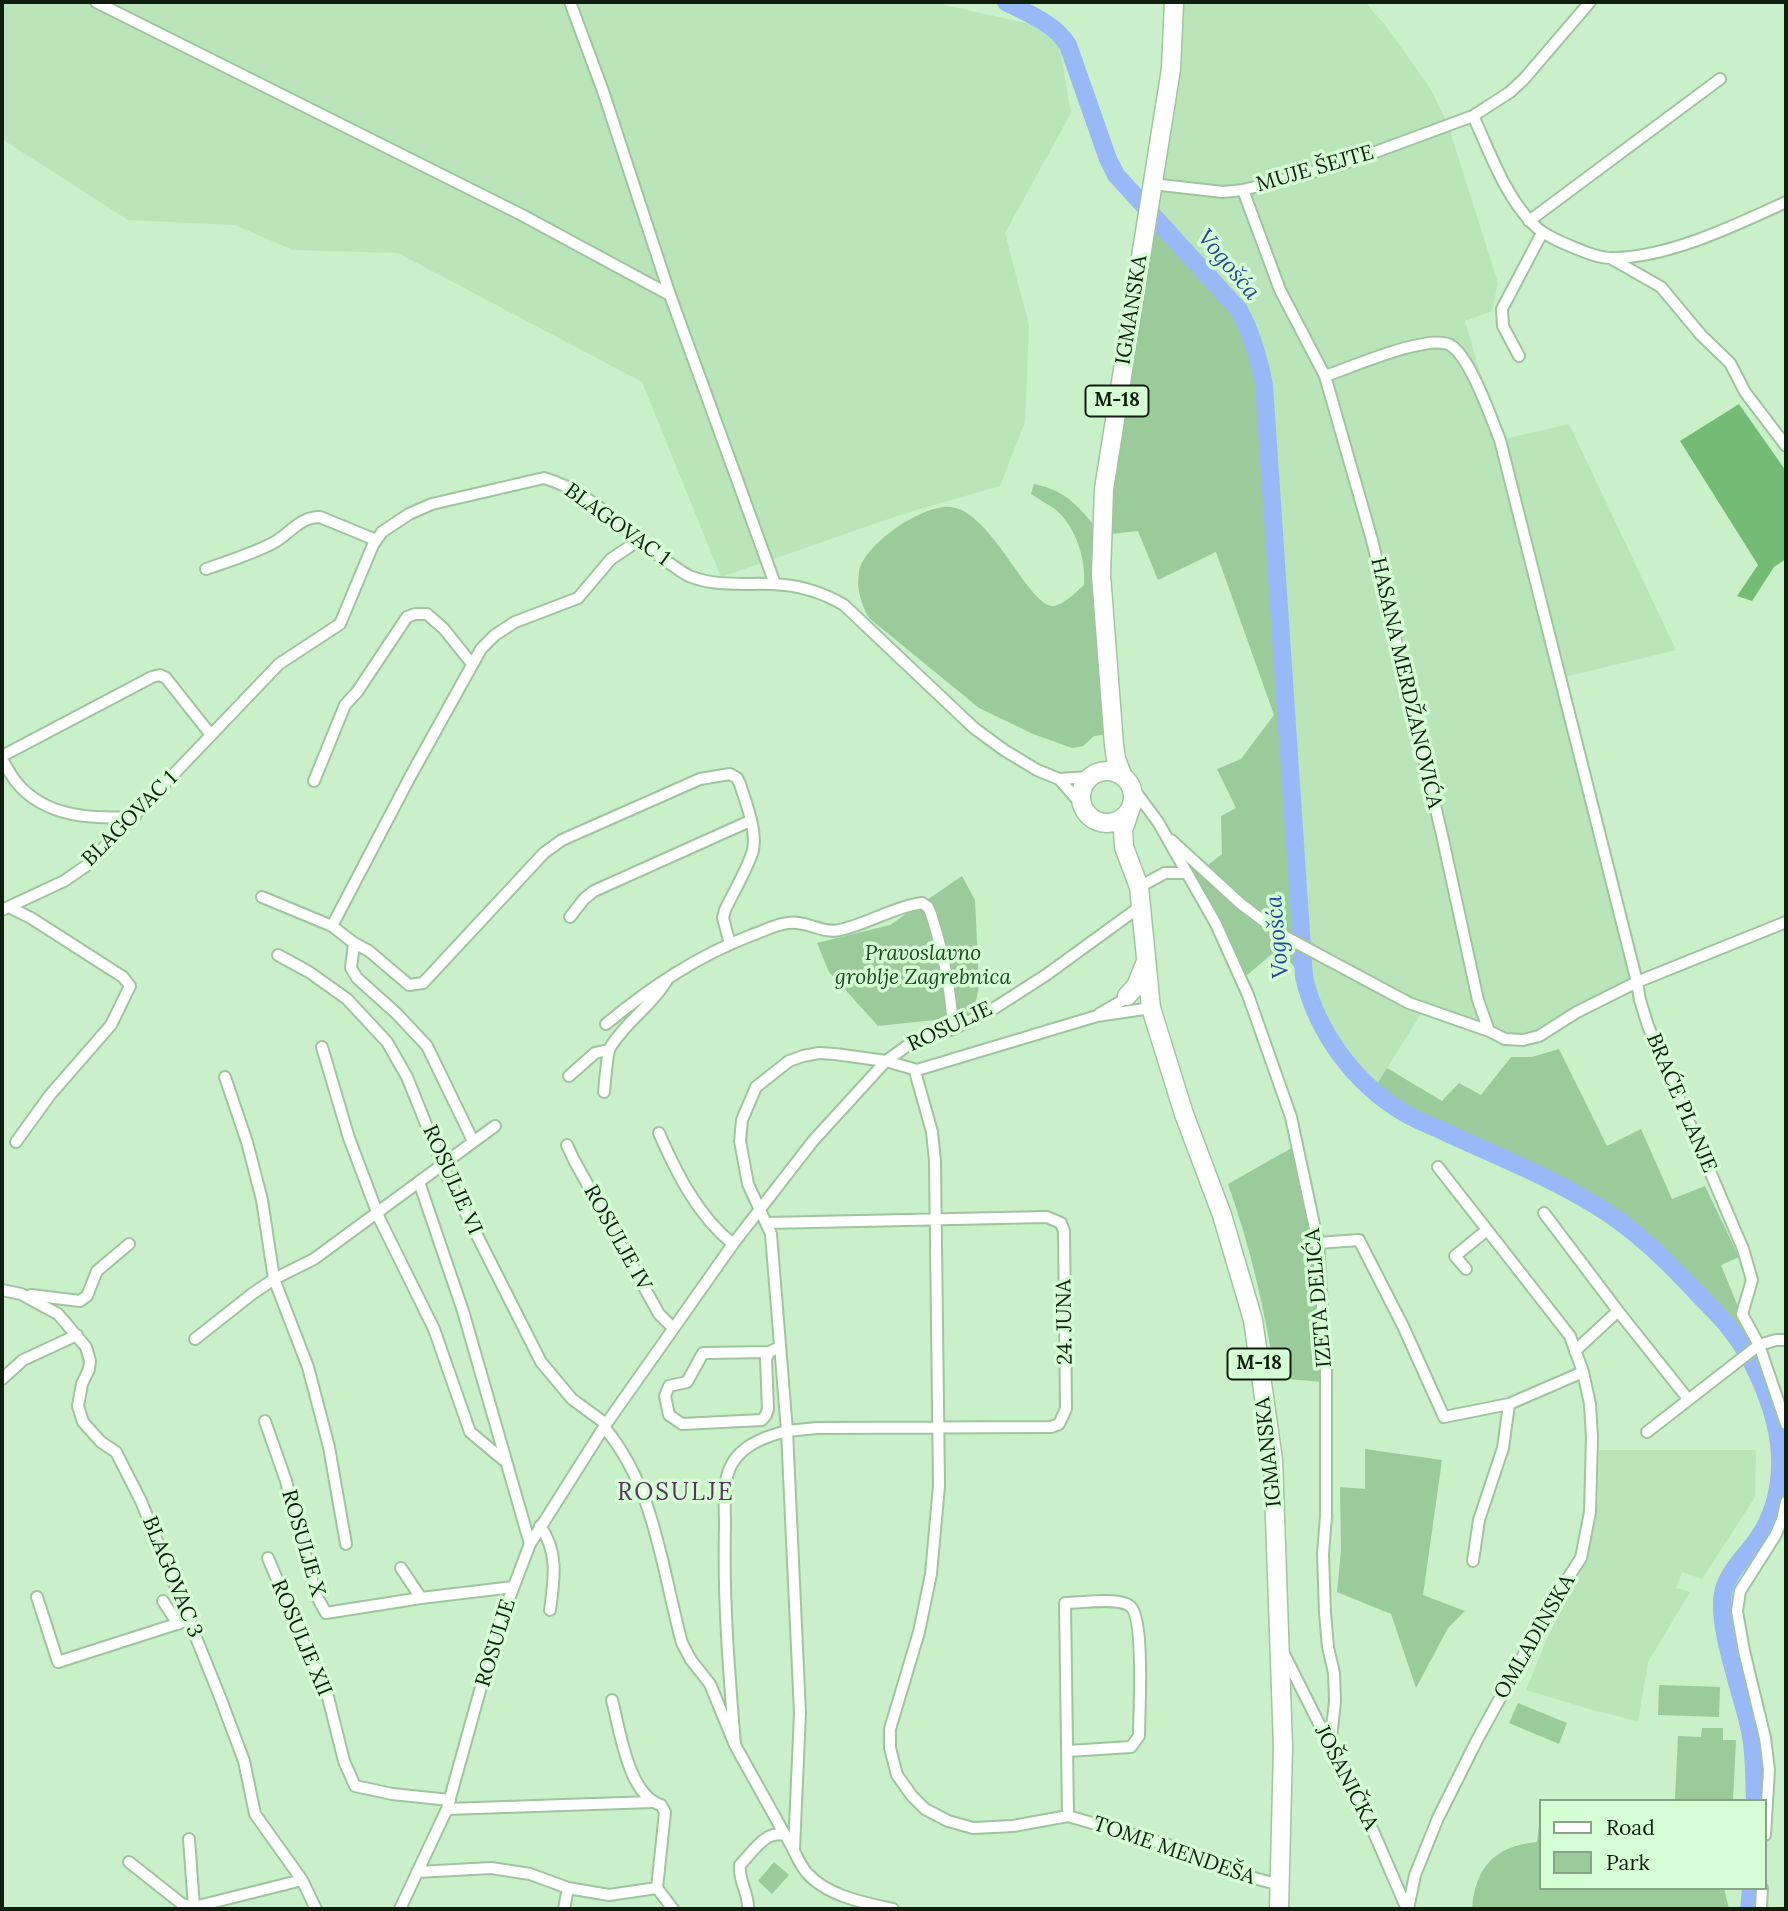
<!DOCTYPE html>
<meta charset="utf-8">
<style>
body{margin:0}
#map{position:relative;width:1788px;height:1911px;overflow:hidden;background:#c9f0c8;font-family:Lora,serif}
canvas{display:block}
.frame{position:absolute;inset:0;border:4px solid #101e10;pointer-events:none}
.legend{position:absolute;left:1539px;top:1799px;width:228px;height:91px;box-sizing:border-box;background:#d6fed5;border:2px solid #87a486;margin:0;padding:9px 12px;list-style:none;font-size:21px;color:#101e10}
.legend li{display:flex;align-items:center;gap:14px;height:35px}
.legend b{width:35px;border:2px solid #87a486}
</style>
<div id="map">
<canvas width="1788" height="1911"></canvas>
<div class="frame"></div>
<ul class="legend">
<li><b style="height:9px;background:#fff"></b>Road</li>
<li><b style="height:19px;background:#9bcb9a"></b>Park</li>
</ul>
</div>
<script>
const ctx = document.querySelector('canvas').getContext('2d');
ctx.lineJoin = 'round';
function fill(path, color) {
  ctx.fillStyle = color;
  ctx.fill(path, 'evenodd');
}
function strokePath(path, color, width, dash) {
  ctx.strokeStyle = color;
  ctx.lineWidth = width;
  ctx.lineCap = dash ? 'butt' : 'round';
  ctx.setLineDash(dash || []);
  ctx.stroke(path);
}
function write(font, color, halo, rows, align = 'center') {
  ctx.font = font + ' Lora,serif';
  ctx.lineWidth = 7;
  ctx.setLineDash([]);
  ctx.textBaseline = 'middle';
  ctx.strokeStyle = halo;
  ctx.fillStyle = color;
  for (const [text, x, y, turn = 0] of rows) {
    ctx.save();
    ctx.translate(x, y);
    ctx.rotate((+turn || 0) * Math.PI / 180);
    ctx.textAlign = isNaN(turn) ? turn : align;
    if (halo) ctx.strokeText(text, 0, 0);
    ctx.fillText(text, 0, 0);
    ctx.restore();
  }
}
fill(new Path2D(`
 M 2,2 L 942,2 L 944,5 L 1057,30 L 1071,113 L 1005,233 L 1029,325 L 1025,422 L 1000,486 L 906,513 L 721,577 L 642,382 L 398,253 L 293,250 L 235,225 L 128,220 L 2,139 Z
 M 1174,2 L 1365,2 L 1386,26 L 1430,88 L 1448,125 L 1498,283 L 1492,311 L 1465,321 L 1500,440 L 1569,424 L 1676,650 L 1561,678 L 1637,982 L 1523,1040 L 1424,1009 L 1374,1089 L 1345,1061 L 1328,1039 L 1317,1020 L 1304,977 L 1264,385 L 1149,213 Z
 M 1599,1450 L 1756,1450 L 1755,1497 L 1702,1579 L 1682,1572 L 1676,1588 L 1690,1592 L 1648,1662 L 1638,1721 L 1596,1711 L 1526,1690 L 1549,1634 L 1585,1564 L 1598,1500 Z`), '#b9e5b9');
fill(new Path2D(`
 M 1149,213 L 1239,310 C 1252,334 1259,359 1264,385 L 1304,977 L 1278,949 L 1241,980 L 1168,840 L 1203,869 L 1222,854 L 1221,816 L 1236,808 L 1217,769 L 1241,759 L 1274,715 L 1216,552 L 1158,580 L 1138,531 L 1102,535 L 1115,733 L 1094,736 L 1083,746 L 1072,748 L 1033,734 L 979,708 L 869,618 C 861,604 856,588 859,572 C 864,544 923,504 951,507 C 992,512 1028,606 1053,606 C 1064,605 1077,591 1084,585 C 1086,559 1076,527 1055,509 C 1047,504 1039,499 1031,494 L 1034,484 C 1068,491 1080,508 1101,534 Z
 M 962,876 L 975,900 L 979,986 L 973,1016 L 878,1026 L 829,972 L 817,943 L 890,925 Z
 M 1559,1049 L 1607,1146 L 1641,1129 L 1672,1199 L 1705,1186 L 1739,1257 L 1721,1265 L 1786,1424 L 1786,1464 L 1780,1464 L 1775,1422 L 1766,1396 L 1741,1344 L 1731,1329 L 1667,1261 L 1632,1230 L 1596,1205 L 1556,1184 L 1403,1112 L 1374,1089 L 1387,1068 L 1442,1101 L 1459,1083 L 1481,1095 L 1511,1057 L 1532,1057 Z
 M 1297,1145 L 1318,1243 L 1323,1382 L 1275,1378 C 1266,1313 1250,1246 1228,1184 Z
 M 1365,1449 L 1442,1460 L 1423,1595 L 1465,1611 L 1448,1628 L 1416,1688 L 1391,1614 L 1337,1592 L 1341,1550 L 1340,1487 L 1365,1489 Z
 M 1659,1685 L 1720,1687 L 1719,1717 L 1658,1715 Z
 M 1518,1703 L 1567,1723 L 1559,1744 L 1509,1723 Z
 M 1702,1728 L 1723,1728 L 1723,1740 L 1736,1740 L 1733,1801 L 1675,1799 L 1678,1736 L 1701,1737 Z
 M 1539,1826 L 1541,1826 L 1541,1888 L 1724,1888 L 1729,1909 L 1472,1909 C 1475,1867 1495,1846 1537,1842 Z
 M 774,1862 L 789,1875 L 772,1894 L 758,1881 Z`), '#9bcb9a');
fill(new Path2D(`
 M 1739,404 L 1786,471 L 1786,559 L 1774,567 L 1752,601 L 1737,596 L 1758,565 L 1680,441 Z`), '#74bc76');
strokePath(new Path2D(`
 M 1006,2 C 1029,14 1054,23 1068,45 L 1108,159 L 1116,175 L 1239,310 C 1252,334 1259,359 1264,385 L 1304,977 C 1317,1032 1354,1083 1403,1112 C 1417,1121 1433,1126 1447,1133 C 1497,1156 1550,1177 1597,1206 C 1636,1230 1667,1261 1698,1294 C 1709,1306 1722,1317 1731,1330 C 1751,1355 1767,1391 1775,1422 C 1785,1462 1781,1506 1757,1540 C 1745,1556 1730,1570 1724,1589 C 1714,1622 1743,1695 1750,1731 C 1755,1754 1754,1778 1755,1801
 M 1749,1909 L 1751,1888`), '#99b8f8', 18);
const street = new Path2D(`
 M 96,2 L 522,215 L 670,295
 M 570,2 L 603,91 L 670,295 L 775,584
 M 1473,116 C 1490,152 1504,194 1532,223 C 1541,233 1551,237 1563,243 C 1578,249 1598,259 1614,258 C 1670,257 1736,225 1786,202
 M 1152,184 L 1223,192 L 1243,190 L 1343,164 L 1473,116 L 1510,92 L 1524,79 L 1590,2
 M 1243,190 L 1280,290 L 1325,376 L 1372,540 L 1442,835 L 1478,1000 L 1489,1031 L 1505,1039 L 1523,1040 L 1539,1036 L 1577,1012 L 1637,982 L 1786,922
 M 1529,221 L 1720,79
 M 1612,259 L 1661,287 L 1701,335 L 1730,363 L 1745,392 L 1786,446
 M 1519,356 L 1503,326 L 1502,309 L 1542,233
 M 1325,376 C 1350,368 1428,333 1450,345 C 1470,356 1491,418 1500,440 L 1637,982 L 1640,1000 L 1648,1026 L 1743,1249 L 1752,1280 L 1742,1314 L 1759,1345 L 1786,1424
 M 206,569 C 229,561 252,554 273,543 C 291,533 299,517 320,517 L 376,540
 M 2,756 L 152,677 L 160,675 L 166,678 L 211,735
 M 2,760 C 7,767 11,776 17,783 C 46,818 94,819 135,817
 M 1059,779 L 1082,805
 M 314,781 L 345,705 L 357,692 L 407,617 L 415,614 L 427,614 L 444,629 L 472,664
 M 1129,783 L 1158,822 L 1216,924 L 1248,995 L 1291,1117 L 1318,1243 L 1326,1368 L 1326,1516 L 1323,1554 L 1325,1613 L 1328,1647 L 1334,1673 L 1335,1701 L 1330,1747
 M 1171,840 L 1241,904 L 1282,935 L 1409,1003 L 1489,1031
 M 1139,887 L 1165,873 L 1186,873
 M 262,897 L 332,926 L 354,943 L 351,968 L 357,978 L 397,1014 L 427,1046 L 473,1141
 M 9,907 L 31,918 L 123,977 L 130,986 L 111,1025 L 50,1095 L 16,1142
 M 2,910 L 64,881 L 86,866 L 279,664 L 340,624 L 373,545 L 382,532 L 409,514 L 432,504 L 544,478 C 591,491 627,534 666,561 C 674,566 681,572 689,576 C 716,587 744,583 773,584 C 798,585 822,592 844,605 L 974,728 L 1004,750 L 1037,770 L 1059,779 L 1090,777
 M 570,917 L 584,899 L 594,891 L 750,821
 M 332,926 L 410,777 L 481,649 L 495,635 L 515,622 L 578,598 L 611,559 L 638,541
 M 354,943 L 369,951 L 409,985 L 423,983 L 544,853 L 562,840 L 700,779 L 730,774 L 737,778 L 740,784 C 746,804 757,829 753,850 C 750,864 732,895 725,910 L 723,918 L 730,944
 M 278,955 L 309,972 L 347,999 L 387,1042 L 407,1077 L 447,1176 L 541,1362 L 572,1399 L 606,1424
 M 1099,1014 L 1130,996
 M 606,1024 C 651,987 697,956 752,935 C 764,931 776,924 788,923 C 806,920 822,934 840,930 C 868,924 893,907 922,903 L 928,907 L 931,914 C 943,951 951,990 953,1029
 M 322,1047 L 349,1138 L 380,1220 L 434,1329 L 470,1432 L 506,1462
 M 917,1070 L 916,1075 L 932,1132 L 935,1161 L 939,1486 L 931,1574 L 919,1632 L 890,1729 L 890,1748 L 897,1775 L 912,1796 L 925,1809 L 948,1821 L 973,1828 L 1013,1826 L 1068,1816 L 1172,1846 L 1239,1874 L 1280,1885
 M 569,1076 L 595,1053 L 608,1050
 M 225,1077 L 247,1142 L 262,1200 L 274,1279 L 308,1367 L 329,1447 L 346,1544
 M 604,1092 C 605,1083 607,1053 610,1048 C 625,1022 652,1006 667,980
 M 659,1133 C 677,1174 698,1216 733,1244
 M 567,1145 L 574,1160 L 659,1314 L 673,1328
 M 419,1182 L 463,1311 L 530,1544
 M 1544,1213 L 1618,1311
 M 766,1223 L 1047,1217 L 1061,1223 L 1064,1231 L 1066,1409 L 1059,1424 L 1051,1427 L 817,1428 L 787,1431 L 800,1713 L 794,1849
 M 1318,1243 L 1359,1240 L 1403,1326 L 1444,1417 L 1509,1404 L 1583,1372
 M 1466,1269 L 1455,1256 L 1487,1230
 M 2,1290 L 21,1294 L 58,1314 L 86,1347 L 90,1361 L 89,1369 L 82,1384 L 78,1406 L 83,1422 L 101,1442 L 116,1452 L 141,1501 L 220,1697 L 244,1761 L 255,1814 L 302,1880 L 316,1909
 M 31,1295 L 80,1301 L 87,1296 L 97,1271 L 129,1244
 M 195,1339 L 252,1294 L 274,1279 L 314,1259 L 495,1126
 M 1575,1351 L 1618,1311 L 1688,1399
 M 769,1352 L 766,1359 L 768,1409 L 766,1415 L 762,1420 L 682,1424 L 669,1415 L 665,1396 L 669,1386 L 687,1382 L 703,1353 L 769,1352 L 780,1347
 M 2,1379 L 23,1360 L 77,1335
 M 265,1421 L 286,1481 L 316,1595 L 326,1613 L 421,1598 L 513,1587
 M 604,1427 C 655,1487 662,1570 682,1643 L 691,1660 L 710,1684 L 735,1745 L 785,1835
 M 1647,1432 L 1759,1345 L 1776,1340 L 1786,1340
 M 540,1526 C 559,1552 554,1580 550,1610
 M 268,1558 L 306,1648 L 326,1689 L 344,1761 L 355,1786 L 392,1794 L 450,1800
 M 1473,1561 L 1479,1520 L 1503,1448 L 1509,1404
 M 401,1568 L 421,1598
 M 37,1597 L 58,1662 L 189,1620
 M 163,1601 L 178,1624
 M 1284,1654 L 1374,1833 L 1406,1907
 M 612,1700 C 620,1730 628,1795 661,1805 L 665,1812 L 657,1888
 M 735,1745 C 729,1672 723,1599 725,1526 C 725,1509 723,1489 728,1473 C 736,1447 763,1437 787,1431 L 771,1234 L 748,1184 L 740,1141 L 742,1120 L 756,1087 L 789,1061 L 803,1056 L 819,1053 L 835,1054 L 886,1061 L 917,1070 L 1097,1016 L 1151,1008
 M 447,1809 L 652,1802
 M 1068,1816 L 1065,1603 C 1080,1603 1118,1597 1130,1606 C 1145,1617 1139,1714 1139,1736 L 1131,1747 L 1068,1751
 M 1765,1835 L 1769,1770 L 1765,1738 L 1744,1651 L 1737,1611 L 1740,1591 L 1775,1536 L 1782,1520 L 1786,1502
 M 189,1839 L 194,1907
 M 129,1862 L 182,1904 L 194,1907 L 302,1880
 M 417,1872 L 491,1868 L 530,1874 L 568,1888 L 609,1895 L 657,1888 L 673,1909
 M 400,1909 L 447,1809 L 496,1633 L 530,1544 L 604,1427 L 733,1244 L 813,1141 L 886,1061 L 911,1043 L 953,1029 L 990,1011 L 1046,975 L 1141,906
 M 564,1909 L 568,1888
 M 748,1909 C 749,1893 738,1881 740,1865 C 753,1852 765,1830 785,1835 C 793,1846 798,1863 807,1873 C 827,1896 865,1903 893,1909
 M 1408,1909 L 1415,1875 L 1438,1818 L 1476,1742 L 1553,1601 L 1581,1558 L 1590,1512 L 1592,1437 L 1590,1404 L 1583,1372 L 1570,1336 L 1438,1167
 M 1761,1909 L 1762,1888`);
const primary = new Path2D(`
 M1081 797a26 26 0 1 1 52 0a26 26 0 1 1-52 0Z
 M 1123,777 L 1116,759 L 1114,745 L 1101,575 L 1104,489 L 1171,69 L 1174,2
 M 1130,810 L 1123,830 L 1124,847 L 1139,887 L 1151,1008 L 1184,1114 L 1222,1215 L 1253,1320 L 1273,1460 L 1283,1747 L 1279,1909
 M 1127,996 L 1136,986 L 1145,964`);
strokePath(street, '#9fc59e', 14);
strokePath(primary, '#9fc59e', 21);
strokePath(street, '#fff', 10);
strokePath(primary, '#fff', 18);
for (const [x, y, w] of [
 [1117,401,63],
 [1259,1364,63]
]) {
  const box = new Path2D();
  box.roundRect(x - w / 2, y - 15.5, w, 31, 5);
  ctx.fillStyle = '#d6fed5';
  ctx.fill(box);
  strokePath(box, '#101e10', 2);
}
write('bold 19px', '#101e10', null, [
 ["M-18",1117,401],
 ["M-18",1259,1364]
]);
write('21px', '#101e10', '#d6fed5', [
 ["MUJE ŠEJTE",1315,169,-16],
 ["IGMANSKA",1132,310,-81],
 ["BLAGOVAC 1",617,525,36],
 ["HASANA MERDŽANOVIĆA",1406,683,77],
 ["BLAGOVAC 1",130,819,-45],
 ["ROSULJE",950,1027,-25],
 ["BRAĆE PLANJE",1681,1103,67],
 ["ROSULJE VI",452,1180,66],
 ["ROSULJE IV",617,1238,61],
 ["IZETA DELIĆA",1319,1298,-95],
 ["24. JUNA",1065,1322,-91],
 ["IGMANSKA",1269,1452,-96],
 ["ROSULJE X",303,1543,74],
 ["BLAGOVAC 3",172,1577,68],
 ["OMLADINSKA",1535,1637,-60],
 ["ROSULJE XII",301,1638,67],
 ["ROSULJE",496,1643,-73],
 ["JOŠANIČKA",1346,1778,63],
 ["TOME MENDEŠA",1174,1851,19]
]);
write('italic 21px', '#194b1d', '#d6fed5', [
 ["Pravoslavno",923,954],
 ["groblje Zagrebnica",923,978]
]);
write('italic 23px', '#2548a3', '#d6fed5', [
 ["Vogošća",1228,265,50],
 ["Vogošća",1278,937,-95]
]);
ctx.letterSpacing = '2px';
write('24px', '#5d2e61', '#d6fed5', [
 ["ROSULJE",676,1493]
]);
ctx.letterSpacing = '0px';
</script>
